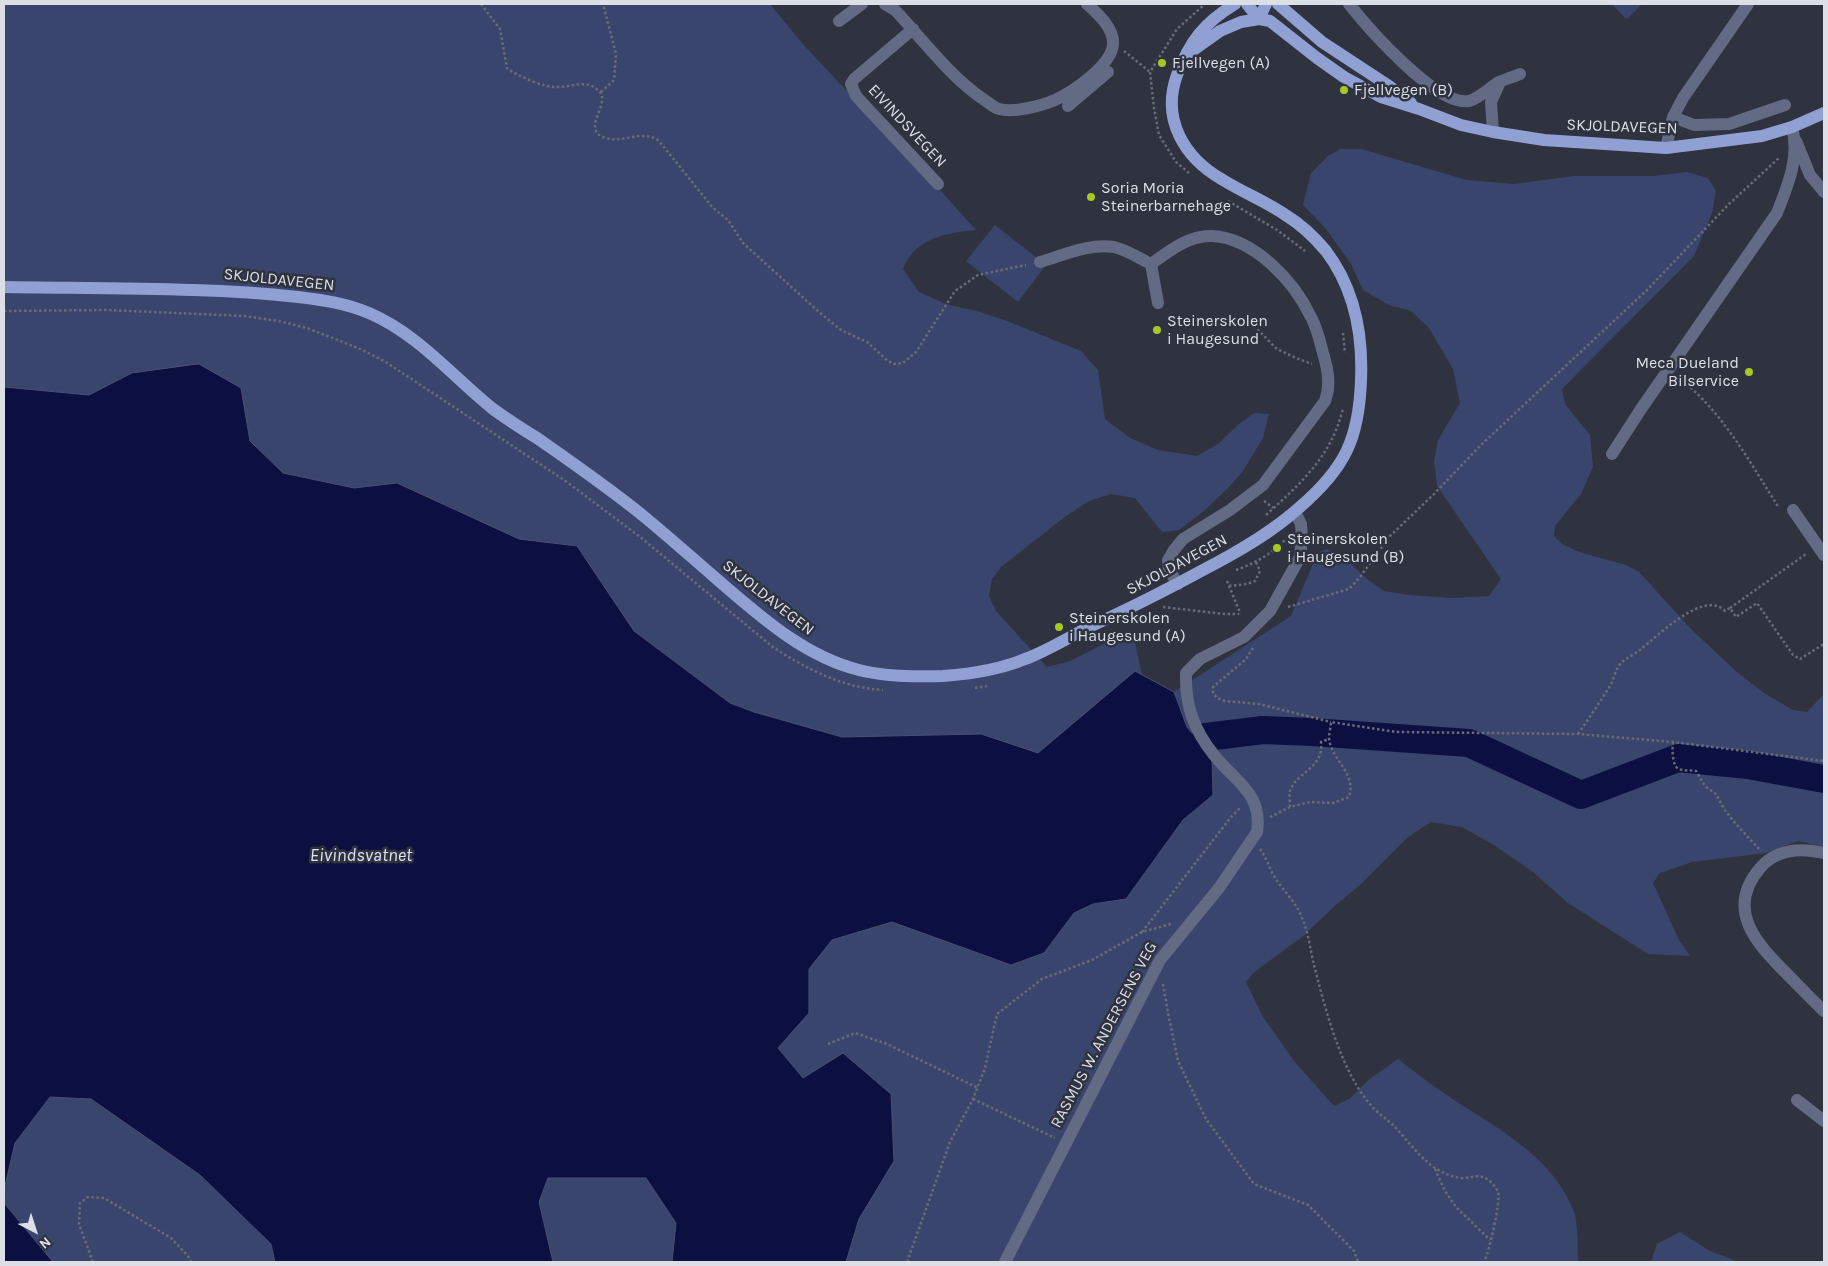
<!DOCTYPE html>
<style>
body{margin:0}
#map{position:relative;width:1828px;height:1266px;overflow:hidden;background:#2f333f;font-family:Karla,sans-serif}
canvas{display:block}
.frame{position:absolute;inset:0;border:5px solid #dddfe7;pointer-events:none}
.north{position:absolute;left:10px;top:1206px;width:50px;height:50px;-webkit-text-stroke:4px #2f333f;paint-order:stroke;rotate:140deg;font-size:14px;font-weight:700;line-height:20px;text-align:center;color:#dddfe7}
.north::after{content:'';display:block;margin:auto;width:18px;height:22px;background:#dddfe7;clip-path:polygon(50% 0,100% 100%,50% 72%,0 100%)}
</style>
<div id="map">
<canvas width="1828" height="1266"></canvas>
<div class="frame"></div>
<div class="north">N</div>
</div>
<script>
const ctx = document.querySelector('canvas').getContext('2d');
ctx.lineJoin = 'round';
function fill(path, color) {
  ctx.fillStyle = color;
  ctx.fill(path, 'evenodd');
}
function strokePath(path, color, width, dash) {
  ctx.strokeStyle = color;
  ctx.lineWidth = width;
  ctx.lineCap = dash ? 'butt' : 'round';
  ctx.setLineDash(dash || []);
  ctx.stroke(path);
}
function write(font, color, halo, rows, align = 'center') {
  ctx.font = font + ' Karla,sans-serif';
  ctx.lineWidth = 5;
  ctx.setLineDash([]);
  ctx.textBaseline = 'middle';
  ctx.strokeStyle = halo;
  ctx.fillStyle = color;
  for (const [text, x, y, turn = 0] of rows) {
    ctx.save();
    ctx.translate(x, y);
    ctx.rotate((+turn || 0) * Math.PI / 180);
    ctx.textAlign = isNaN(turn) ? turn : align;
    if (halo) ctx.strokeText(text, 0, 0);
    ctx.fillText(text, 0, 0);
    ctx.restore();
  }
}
fill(new Path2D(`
 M 4,4 L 770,4 L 802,43 L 844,88 L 868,110 L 976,230 C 946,233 915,238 903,269 L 919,292 L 946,304 L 980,312 L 1007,321 L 1081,351 L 1098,370 L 1105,419 L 1130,438 L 1158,450 L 1197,456 L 1218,444 L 1239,424 L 1254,413 L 1269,414 L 1263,438 L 1243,471 L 1228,488 L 1204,511 L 1179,530 L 1162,532 L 1135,498 L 1111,494 L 1089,501 L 1066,516 L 1001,567 L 992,579 L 989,596 L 996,611 L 1047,667 L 1070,661 L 1124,634 L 1135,643 L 1142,675 L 1135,672 L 1038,753 L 981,734 L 842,737 L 754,712 L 730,703 L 634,631 L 576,546 L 519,539 L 397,483 L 354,488 L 283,473 L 250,441 L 241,388 L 132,373 L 89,395 L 4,387 Z
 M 1612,4 L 1642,4 L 1628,18 L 1625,18 Z
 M 1340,149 L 1361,149 L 1467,180 L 1514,184 L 1574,176 L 1654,176 L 1687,172 L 1708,178 L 1716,191 L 1712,213 L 1694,256 L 1562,389 L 1565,404 L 1590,435 L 1593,467 L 1581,494 L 1555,526 L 1554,536 L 1562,544 L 1579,552 L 1626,565 L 1639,572 L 1692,630 L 1738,673 L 1764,693 L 1793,710 L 1807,712 L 1824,694 L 1824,847 L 1798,841 L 1766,853 L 1692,862 L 1660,873 L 1653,883 L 1679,940 L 1690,956 L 1648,954 L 1568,903 L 1533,872 L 1494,845 L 1462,827 L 1431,822 L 1408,837 L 1360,885 L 1337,904 L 1302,937 L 1253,973 L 1246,982 L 1263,1017 L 1294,1061 L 1334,1106 L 1349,1099 L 1371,1078 L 1398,1059 C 1417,1074 1436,1088 1457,1102 C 1501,1130 1552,1158 1573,1209 C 1578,1219 1578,1250 1578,1262 L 846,1262 L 859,1219 L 894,1161 L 803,1078 L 778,1048 L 809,1013 L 808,969 L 832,940 L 892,922 L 1011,965 L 1044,953 L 1074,913 L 1093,904 L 1126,899 L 1183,820 L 1213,795 L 1212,757 L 1187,727 L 1174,692 L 1291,616 L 1318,552 L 1327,549 L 1346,559 L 1367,579 L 1384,591 L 1409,595 L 1450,598 L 1489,596 L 1501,579 L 1437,486 L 1434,461 L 1438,440 L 1460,403 L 1453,369 L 1429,328 L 1411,311 L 1389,305 L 1363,290 L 1351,264 L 1326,229 L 1303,205 L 1311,173 L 1328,156 Z
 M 995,225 L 1046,265 L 1018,302 L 966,261 Z
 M 50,1097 L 91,1099 L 200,1175 L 271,1244 L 275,1262 L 53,1262 L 4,1203 L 4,1190 L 15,1143 Z
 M 548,1178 L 646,1178 L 676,1223 L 672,1262 L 553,1262 L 539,1202 Z
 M 1680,1232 L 1710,1251 L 1739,1262 L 1651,1262 L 1657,1244 Z`), '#3a456d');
const water = new Path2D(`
 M 199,364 L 241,388 L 250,441 L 283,473 L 354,488 L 397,483 L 519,539 L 577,546 L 634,631 L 730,703 L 754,712 L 842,737 L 981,734 L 1038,753 L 1135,671 L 1174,692 L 1187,727 L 1212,757 L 1213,795 L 1183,820 L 1126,899 L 1093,904 L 1074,913 L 1044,953 L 1011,965 L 892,922 L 832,940 L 809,969 L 809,1013 L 778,1048 L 803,1078 L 843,1053 L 891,1094 L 894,1161 L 859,1219 L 846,1262 L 672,1262 L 676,1223 L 646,1178 L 548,1178 L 539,1202 L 553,1262 L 275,1262 L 271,1244 L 200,1175 L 91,1099 L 50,1097 L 15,1143 L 4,1190 L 4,387 L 89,395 L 132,373 Z
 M 4,1203 L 53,1262 L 4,1262 Z`);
fill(water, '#0c1041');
strokePath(water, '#4b4e73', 1);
strokePath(new Path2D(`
 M 1206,737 L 1263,730 L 1312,732 L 1469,743 L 1581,795 L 1678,758 L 1748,765 L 1824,779`), '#0c1041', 28);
strokePath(new Path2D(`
 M 481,4 L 500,29 L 507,68 C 517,76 545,88 557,87 C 571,87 586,79 598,90 C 613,102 581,128 603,137 C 622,145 642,128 659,141 L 713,208 L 728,220 L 743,243 L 819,312 L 841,330 L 867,342 L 888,361 L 894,364 L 903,363 L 916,352 L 955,291 L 978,275 L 1026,265
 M 1124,51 L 1150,72
 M 601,92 L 614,80 L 616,54 L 603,4
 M 1642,132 L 1657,129
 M 1189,173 L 1176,162 L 1159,135 L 1154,108 L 1150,72 L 1177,29 L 1205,4
 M 1228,201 L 1277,230 L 1305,251
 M 4,311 L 107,310 L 244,316 L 279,321 L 307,328 L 358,348 L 384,361 L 410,378 L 567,482 L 639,536 L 774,648 C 807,669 843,688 883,690
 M 1241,318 L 1256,328 L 1277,349 L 1296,358 L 1312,364
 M 1343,333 L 1345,353
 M 1679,378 C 1723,412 1749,461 1779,508
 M 1264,501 L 1273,508
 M 1266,515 C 1301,483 1332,456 1343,408
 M 1236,570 C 1256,563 1273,553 1288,537
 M 1227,581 L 1239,610 L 1239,614
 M 1229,586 L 1247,584 L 1255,581 L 1260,571 L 1256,562
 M 1163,607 L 1224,614 L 1239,614
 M 1288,607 L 1349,589 L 1360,577 L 1390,536 L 1433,495 L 1481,445 L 1647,290 L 1729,204 L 1780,157
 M 1730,608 L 1806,554
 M 1253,648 L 1246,659 L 1213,687 L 1213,693 L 1217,698 L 1225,701 L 1259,704 L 1331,722
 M 975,688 L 987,686
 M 1578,734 C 1589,718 1600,702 1610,686 C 1614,679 1616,667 1622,662 C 1628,657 1635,654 1641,649 C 1658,636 1704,589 1725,611 L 1730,608 L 1736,617 L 1757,603 L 1793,655 L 1800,659 L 1824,644
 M 1673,742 C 1672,748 1672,767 1679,769 C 1684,771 1690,770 1696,771 L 1705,786 L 1716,794 L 1724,809 L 1735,823 L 1761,851
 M 1290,807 C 1290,802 1289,796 1290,791 C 1297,771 1324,769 1321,742 L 1329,739
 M 1270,817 L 1290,807 L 1310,802 L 1333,803 L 1349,797 C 1357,773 1331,760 1329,738 C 1329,733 1331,727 1331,722 L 1396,732 L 1578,734 L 1673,742 L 1824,761
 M 1260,849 C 1266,857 1269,867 1274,876 C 1283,891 1297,903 1303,920 C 1308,933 1310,947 1313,961 C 1324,1004 1340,1070 1370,1104 C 1377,1113 1387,1119 1395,1127 C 1408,1141 1419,1157 1435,1168 C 1443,1173 1454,1178 1463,1178 C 1471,1178 1478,1174 1485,1178 C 1490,1180 1496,1187 1498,1192 C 1501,1201 1489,1253 1484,1262
 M 1142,932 L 1231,817 L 1241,807
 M 1163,984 L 1168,1013 L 1178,1061 L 1206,1119 L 1254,1184 L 1308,1205 L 1354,1251 L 1358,1262
 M 828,1044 L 855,1033 L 887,1044 L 978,1088
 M 973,1099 L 1055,1138
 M 1435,1169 L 1445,1191 L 1456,1207 L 1490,1240
 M 93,1262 L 79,1224 L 80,1203 L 88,1197 L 104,1198 L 171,1238 L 188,1256 L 191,1262
 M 907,1262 L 950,1142 L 973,1099 L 985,1068 L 997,1014 L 1042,979 L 1092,960 L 1142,932 L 1171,924`), '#696c77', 2.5, [2.5, 2.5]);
strokePath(new Path2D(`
 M 885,4 L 895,10 C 924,41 951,78 986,101 C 990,104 995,108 999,109 C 1014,113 1041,106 1055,100 C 1073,92 1112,65 1113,44 C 1114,28 1098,14 1087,4
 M 1349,4 C 1368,28 1437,107 1469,101 C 1480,98 1489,88 1499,82 C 1505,79 1513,77 1520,74
 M 839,21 L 862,4
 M 913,29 L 854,79 L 851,84 L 856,96 L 938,184
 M 1068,106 L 1108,72
 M 1673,117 L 1694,125 L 1729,124 L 1785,105
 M 1493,132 L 1491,102 L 1500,82
 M 1796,141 L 1810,175 L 1824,192
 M 1666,148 L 1673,117 L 1683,98 L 1748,4
 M 1040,262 C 1064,255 1090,243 1114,247 C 1127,250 1139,258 1151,264
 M 1151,264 C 1169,251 1189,235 1212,236 C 1254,238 1294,281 1311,317 C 1317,328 1320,341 1323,353 C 1328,369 1331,385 1325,401 L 1263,485 L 1230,510 L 1183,539 L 1174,550 L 1168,560 L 1169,570 L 1178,584
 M 1151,264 L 1158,303
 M 1612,454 L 1641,409 L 1777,213 C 1788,185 1800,157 1792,127
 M 1793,510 L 1824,555
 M 1824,853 C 1802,848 1778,848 1761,867 C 1724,909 1756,943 1787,974 C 1799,986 1811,999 1824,1011
 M 1797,1100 L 1824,1121
 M 1005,1262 L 1160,960 L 1219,888 L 1257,832 C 1263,793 1235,782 1214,755 C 1194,730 1185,706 1186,673 L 1200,659 L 1244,637 L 1270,611 L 1300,557 L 1302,538 L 1301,524 L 1295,512`), '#636a84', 12);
strokePath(new Path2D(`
 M 1247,4 L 1259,19 L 1266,4
 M 1278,4 L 1322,42 L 1389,86 L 1411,103
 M 1189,53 L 1220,31 L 1241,22 L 1259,19 L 1270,21 L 1317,58 L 1344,77 L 1381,97 L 1419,109 L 1461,125 L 1493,132 L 1544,140 L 1666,148 L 1762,136 L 1792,127 L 1824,113
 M 4,287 C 67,288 130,288 193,290 C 228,291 262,293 298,297 C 323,300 345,303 369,313 C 418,334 452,376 493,409 C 507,419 522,429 537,438 C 574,464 612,490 647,519 C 671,539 695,560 719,581 C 761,617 804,656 859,670 C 886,677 915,677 943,676 C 970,674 999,670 1025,659 C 1047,651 1069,637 1091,626 C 1129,609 1166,590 1203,570 C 1238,552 1271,533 1300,507 C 1345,468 1359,439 1361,380 C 1363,334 1354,288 1326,251 C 1315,238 1302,225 1287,216 C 1267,202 1244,193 1223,180 C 1184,158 1161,119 1177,75 C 1190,41 1204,23 1235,4`), '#91a0d3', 12);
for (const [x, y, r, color] of [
 [1162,63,5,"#a5c823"],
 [1344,90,5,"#a5c823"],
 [1091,197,5,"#a5c823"],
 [1157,330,5,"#a5c823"],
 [1749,372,5,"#a5c823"],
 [1277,548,5,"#a5c823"],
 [1059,627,5,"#a5c823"]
]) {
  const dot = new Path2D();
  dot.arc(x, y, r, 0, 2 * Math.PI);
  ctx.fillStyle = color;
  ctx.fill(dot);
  strokePath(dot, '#2f333f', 2);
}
write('16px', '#dddfe7', '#2f333f', [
 ["Fjellvegen (A)",1172,63],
 ["Fjellvegen (B)",1354,90],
 ["Soria Moria",1101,188],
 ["Steinerbarnehage",1101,206],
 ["Steinerskolen",1167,321],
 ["i Haugesund",1167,339],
 ["Meca Dueland",1739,363,"right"],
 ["Bilservice",1739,381,"right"],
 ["Steinerskolen",1287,539],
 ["i Haugesund (B)",1287,557],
 ["Steinerskolen",1069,618],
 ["i Haugesund (A)",1069,636]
], 'left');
write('16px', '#dddfe7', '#2f333f', [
 ["EIVINDSVEGEN",907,126,47],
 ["SKJOLDAVEGEN",1622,127,2],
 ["SKJOLDAVEGEN",279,280,6],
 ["SKJOLDAVEGEN",1177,565,-28],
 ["SKJOLDAVEGEN",768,598,38],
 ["RASMUS W. ANDERSENS VEG",1104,1035,-62]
]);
write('italic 18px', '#dee4f5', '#2f333f', [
 ["Eivindsvatnet",361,856]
]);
</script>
